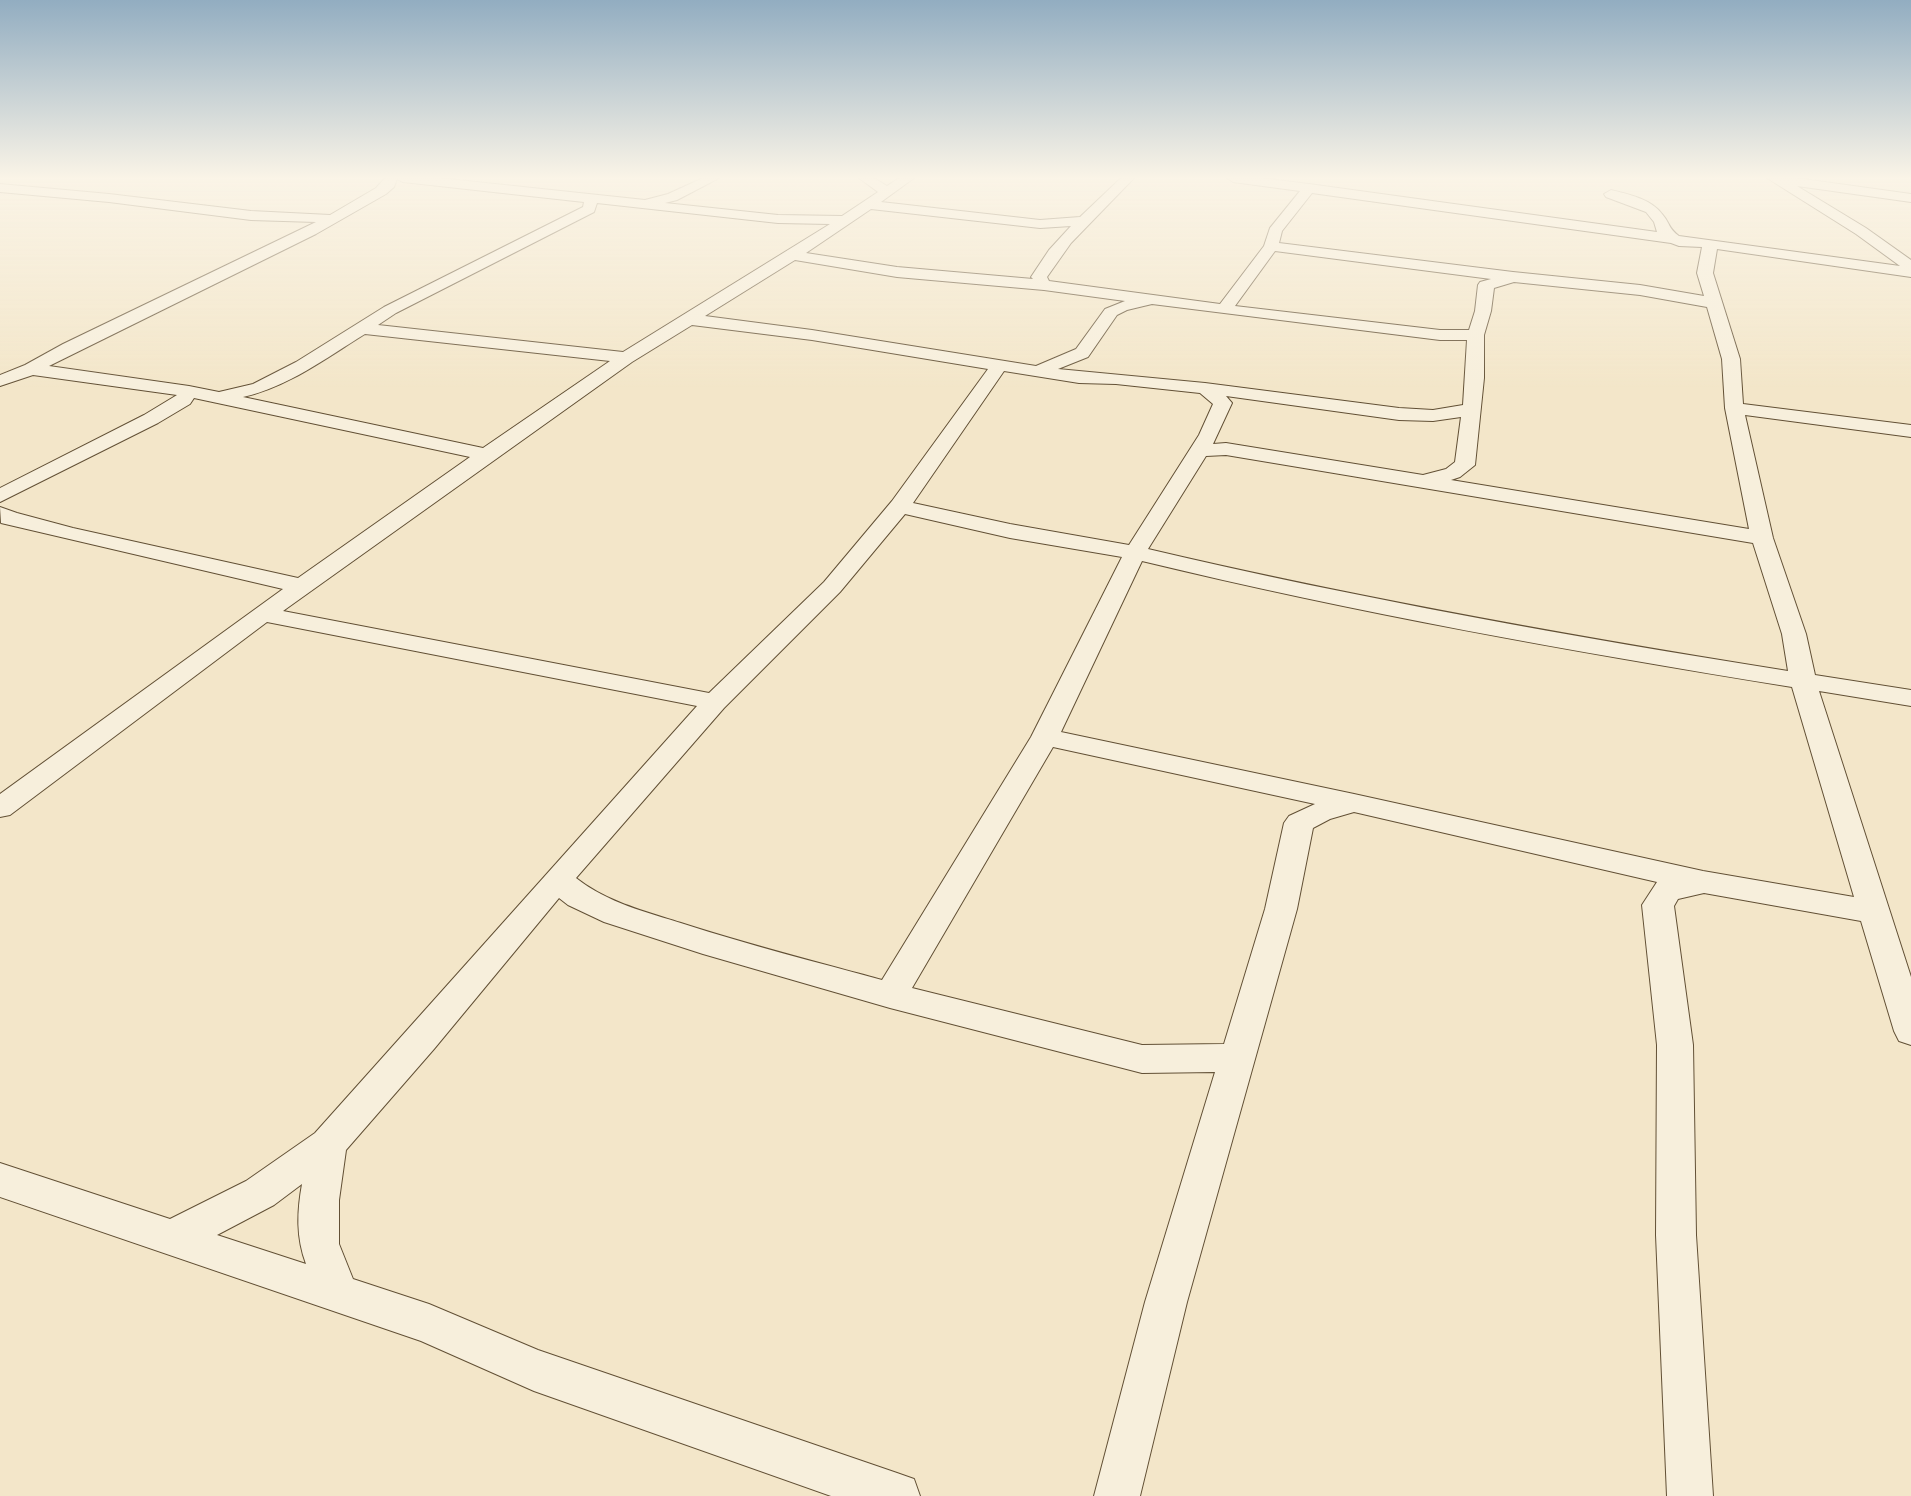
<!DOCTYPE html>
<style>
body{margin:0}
canvas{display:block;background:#f3e6c9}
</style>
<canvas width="1911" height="1496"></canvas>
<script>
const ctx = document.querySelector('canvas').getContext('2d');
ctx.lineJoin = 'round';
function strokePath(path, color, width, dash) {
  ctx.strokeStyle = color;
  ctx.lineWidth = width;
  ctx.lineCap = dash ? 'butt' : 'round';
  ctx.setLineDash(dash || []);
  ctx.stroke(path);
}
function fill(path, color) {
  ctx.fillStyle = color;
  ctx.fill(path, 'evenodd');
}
const minor = new Path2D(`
 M 385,178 L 439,178 L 645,200 L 668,194 L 703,178 L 719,178 L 677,200 L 665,203 L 778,215 L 842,216 L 878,192 L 859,178 L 874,178 L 887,186 L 899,178 L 914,178 L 881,202 L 1040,220 L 1080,217 L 1121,178 L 1134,178 L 1071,243 L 1047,277 L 1049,281 L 1220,304 L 1264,246 L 1270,228 L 1300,191 L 1233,182 L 1227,178 L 1261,178 L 1309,184 L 1657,232 L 1654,222 L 1646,212 L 1606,197 L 1604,194 L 1611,190 C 1628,194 1651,199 1662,214 C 1670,223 1668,228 1679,236 L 1900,266 L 1856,234 L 1767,178 L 1796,178 L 1911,194 L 1911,202 L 1797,186 L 1866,228 L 1911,260 L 1911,277 L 1717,249 L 1713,273 L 1740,359 L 1743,404 L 1911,425 L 1911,437 L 1745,415 L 1773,538 L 1806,634 L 1815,675 L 1911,690 L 1911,706 L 1819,691 L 1911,977 L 1911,1045 L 1899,1041 L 1894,1031 L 1861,921 L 1704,893 L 1678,899 L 1674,906 L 1693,1045 L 1696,1235 L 1713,1496 L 1667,1496 L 1656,1235 L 1657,1045 L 1642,905 L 1657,882 L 1354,812 L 1330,819 L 1313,828 L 1297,909 L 1187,1302 L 1140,1496 L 1094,1496 L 1145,1302 L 1215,1072 L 1142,1073 L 890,1008 L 703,954 L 604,922 L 568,905 L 559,898 L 434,1049 L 346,1150 L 339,1200 L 339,1244 L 353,1279 L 429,1304 L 538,1350 L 897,1473 L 914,1479 L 920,1496 L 831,1496 L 534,1391 L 421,1341 L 0,1197 L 0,1163 L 170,1219 L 246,1181 L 315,1133 L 697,706 L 267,622 L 10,815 L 0,817 L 0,794 L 283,589 L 1,523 L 0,507 L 17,513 L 73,528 L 298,578 L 470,457 L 194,398 L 190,404 L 158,423 L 0,502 L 0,488 L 144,415 L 177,395 L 33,375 L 0,386 L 0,375 L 25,365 L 63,344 L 316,222 L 251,220 L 109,202 L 0,192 L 0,184 L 109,194 L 251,211 L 330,215 L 376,188 ZM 397,179 L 403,182 L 584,202 L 583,207 L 384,307 L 296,362 L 253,384 L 219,392 L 189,386 L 49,366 L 316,234 L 386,194 L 394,187 ZM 1312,193 L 1671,243 L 1679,246 L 1702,247 L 1697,273 L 1704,296 L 1640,285 L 1513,272 L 1279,243 L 1282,231 ZM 597,203 L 778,223 L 830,224 L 623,352 L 378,325 L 396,313 L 594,212 ZM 871,209 L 1040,228 L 1071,226 L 1049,250 L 1031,277 L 1033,279 L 897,267 L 806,253 ZM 1275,251 L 1491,279 L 1480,282 L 1478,285 L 1475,311 L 1469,330 L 1440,330 L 1235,306 ZM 795,260 L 897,277 L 1044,290 L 1125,301 L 1105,309 L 1076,349 L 1036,366 L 812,330 L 705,316 ZM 1514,282 L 1640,295 L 1707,307 L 1722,359 L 1725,408 L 1749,529 L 1451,480 L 1460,477 L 1475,465 L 1484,378 L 1484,335 L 1491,311 L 1494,288 ZM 1152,304 L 1440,340 L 1467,340 L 1463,405 L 1433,410 L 1399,408 L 1205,383 L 1058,369 L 1088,357 L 1117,315 L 1127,310 ZM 692,325 L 812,340 L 988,369 L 892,501 L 824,582 L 709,693 L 283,611 L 632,362 ZM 365,334 L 610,361 L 483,448 L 243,397 C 288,387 326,358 365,334 ZM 1004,371 L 1079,383 L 1116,384 L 1200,393 L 1213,404 L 1199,435 L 1129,545 L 1010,524 L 913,503 ZM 1226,396 L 1399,420 L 1433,421 L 1461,417 L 1455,462 L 1446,469 L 1423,475 L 1226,443 L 1213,444 L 1232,403 ZM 1226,455 L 1753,543 L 1782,634 L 1788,671 C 1574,637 1360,599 1148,549 L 1206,456 ZM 905,514 L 1010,538 L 1122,557 L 1031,737 L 882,980 C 816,962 749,945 684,924 C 646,912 608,903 576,878 L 724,708 L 840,592 ZM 1142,561 C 1357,613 1574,652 1792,687 L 1854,897 L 1703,871 L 1354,794 L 1061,732 ZM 1053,747 L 1315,804 L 1289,816 L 1284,823 L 1265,909 L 1224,1044 L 1142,1045 L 912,988 ZM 302,1184 C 297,1212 296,1237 306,1264 L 217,1235 L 274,1205 Z`);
strokePath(minor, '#625035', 2);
fill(minor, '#f7efdc');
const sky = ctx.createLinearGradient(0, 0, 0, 387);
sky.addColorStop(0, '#92adc1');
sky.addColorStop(0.46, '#faf4e7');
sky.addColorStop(1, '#faf4e700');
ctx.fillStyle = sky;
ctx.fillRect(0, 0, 1911, 387);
</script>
